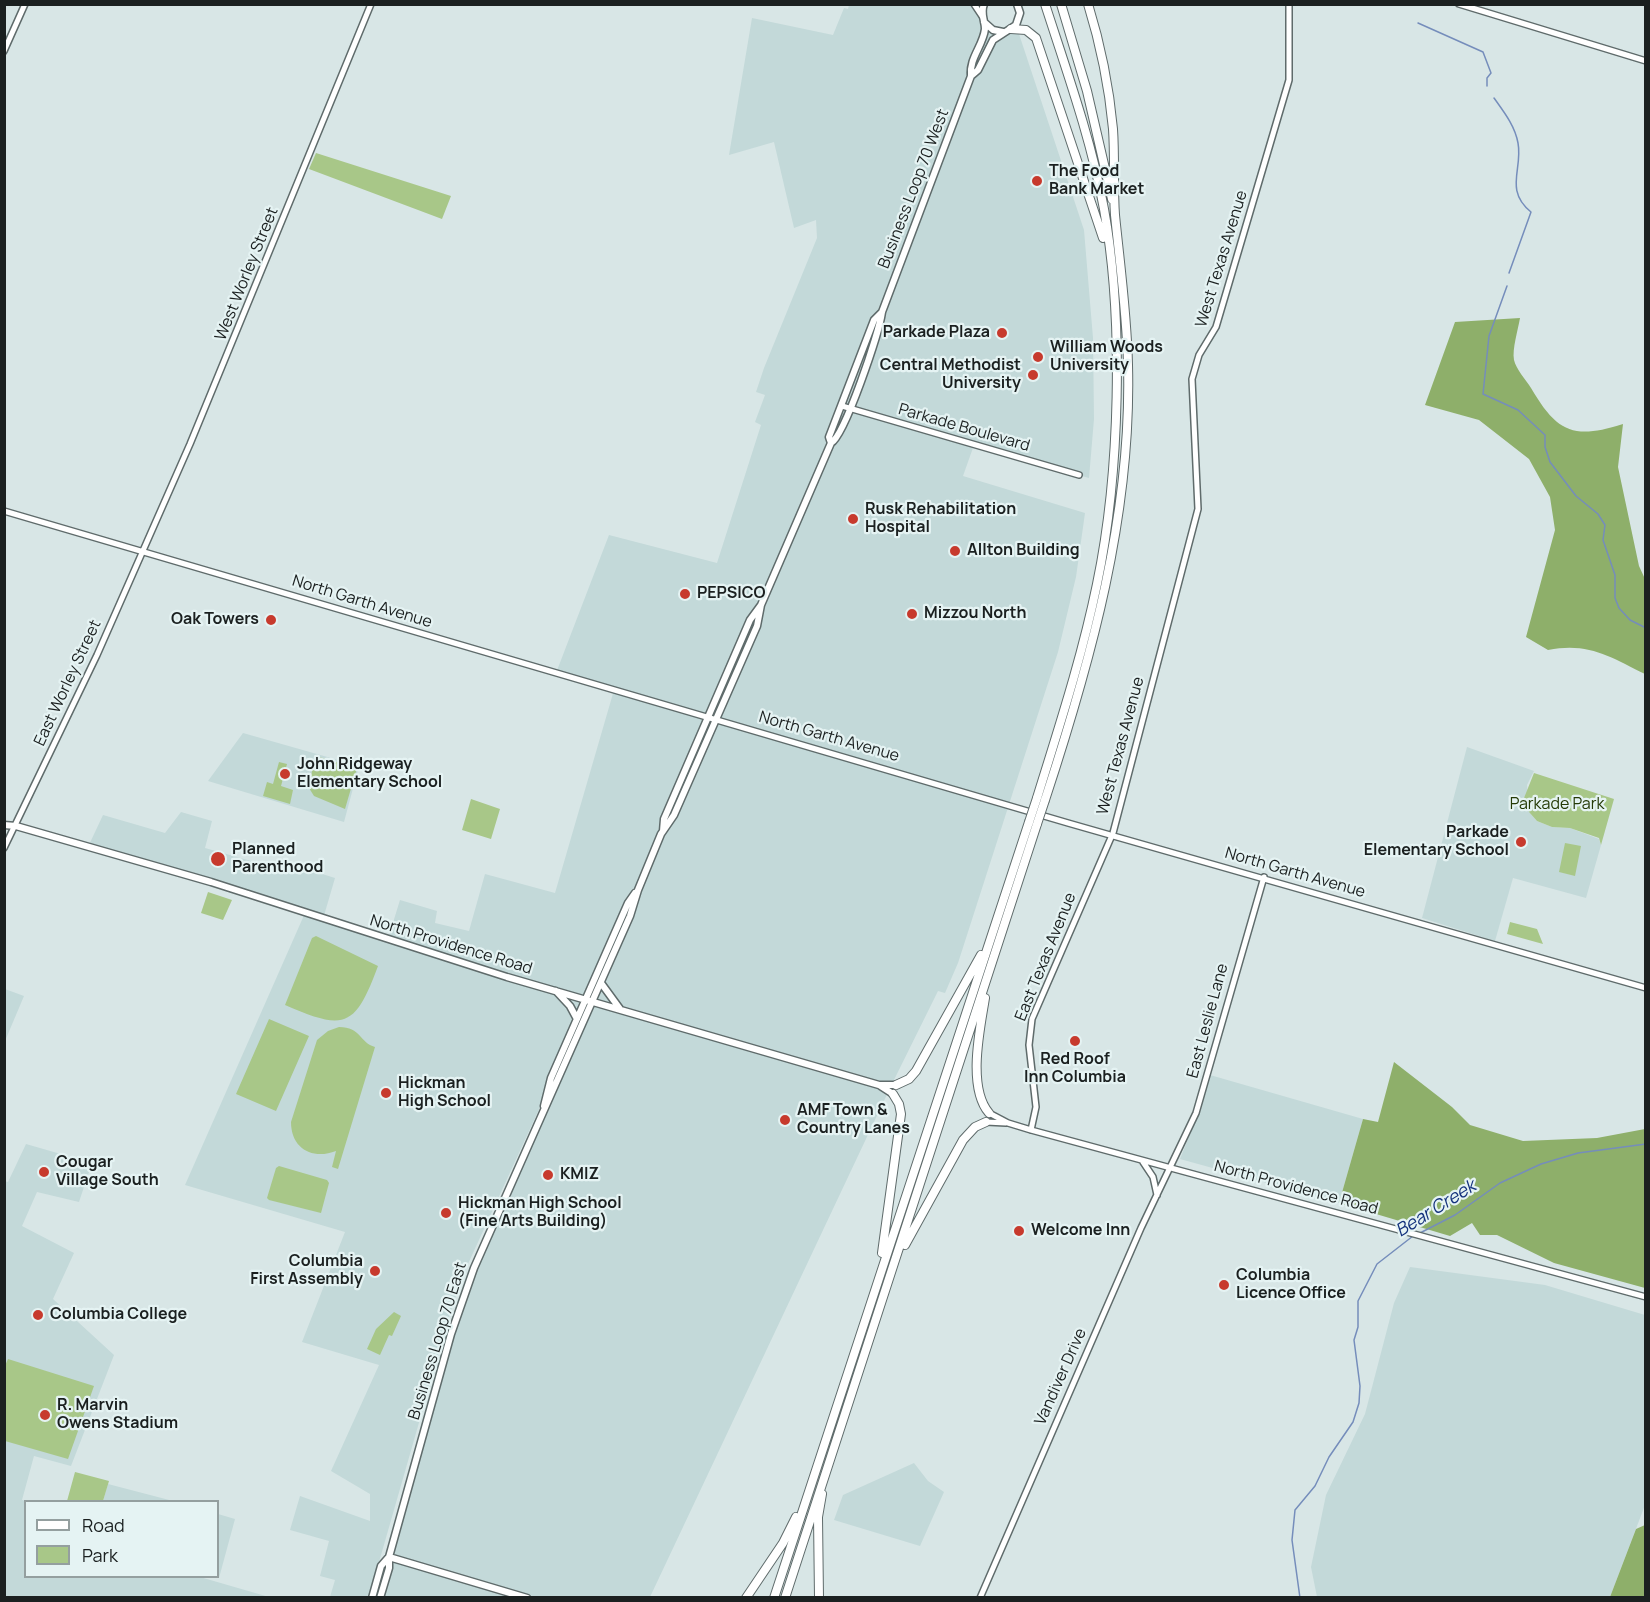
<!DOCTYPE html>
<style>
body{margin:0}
#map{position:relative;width:1650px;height:1602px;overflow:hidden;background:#d8e6e6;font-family:Manrope,sans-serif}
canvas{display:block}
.frame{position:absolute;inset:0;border:6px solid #1b2020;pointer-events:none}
.legend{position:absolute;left:24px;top:1500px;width:195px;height:78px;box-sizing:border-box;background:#e5f3f3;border:2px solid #949f9f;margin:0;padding:8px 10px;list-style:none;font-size:18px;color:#1b2020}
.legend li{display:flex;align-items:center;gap:12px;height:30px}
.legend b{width:30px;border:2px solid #949f9f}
</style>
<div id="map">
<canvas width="1650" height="1602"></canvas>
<div class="frame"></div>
<ul class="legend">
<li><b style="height:8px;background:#fff"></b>Road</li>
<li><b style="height:16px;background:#a8c788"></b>Park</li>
</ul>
</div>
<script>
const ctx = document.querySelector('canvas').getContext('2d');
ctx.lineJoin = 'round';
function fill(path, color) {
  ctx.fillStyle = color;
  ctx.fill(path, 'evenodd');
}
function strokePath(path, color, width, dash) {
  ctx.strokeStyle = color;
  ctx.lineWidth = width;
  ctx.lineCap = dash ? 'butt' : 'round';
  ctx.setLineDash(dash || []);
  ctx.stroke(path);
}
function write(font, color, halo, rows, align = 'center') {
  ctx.font = font + ' Manrope,sans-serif';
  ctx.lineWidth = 4.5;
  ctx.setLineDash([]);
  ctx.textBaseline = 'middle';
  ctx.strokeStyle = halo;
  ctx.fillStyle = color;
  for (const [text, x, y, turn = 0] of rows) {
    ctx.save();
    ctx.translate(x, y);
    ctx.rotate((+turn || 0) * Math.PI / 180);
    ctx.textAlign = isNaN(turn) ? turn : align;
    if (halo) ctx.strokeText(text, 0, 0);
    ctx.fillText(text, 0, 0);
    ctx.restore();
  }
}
fill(new Path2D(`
 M 849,5 L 972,5 L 999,33 L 1019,34 L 1084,230 L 1093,338 L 1094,419 L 1089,478 L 974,445 L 963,476 L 1085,513 L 1076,577 L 1058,652 L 958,963 L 945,993 L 938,991 L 890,1088 L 650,1597 L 531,1597 L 430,1569 L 526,1597 L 378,1597 L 461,1305 L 575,1031 L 467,1266 L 453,1304 L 369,1597 L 330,1597 L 335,1580 L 320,1576 L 329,1541 L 290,1530 L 300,1496 L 370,1521 L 370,1494 L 331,1471 L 379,1365 L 302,1342 L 345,1232 L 185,1185 L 305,913 L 88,847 L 103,815 L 165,833 L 181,812 L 212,821 L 205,848 L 301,875 L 303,868 L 335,878 L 323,919 L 388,939 L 400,900 L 437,911 L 435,923 L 469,931 L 485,874 L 555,893 L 614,690 L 556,673 L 609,535 L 717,563 L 761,425 L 755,422 L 765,395 L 756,392 L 764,368 L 817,238 L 816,220 L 794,228 L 774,142 L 729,155 L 752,18 L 833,35 L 844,8 L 848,9 Z
 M 243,733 L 359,766 L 344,822 L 208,781 Z
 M 1467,747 L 1534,771 L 1527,785 L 1529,812 L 1537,821 L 1552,827 L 1570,828 L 1599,839 L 1601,845 L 1586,898 L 1513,878 L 1495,941 L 1422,918 Z
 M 5,989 L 24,996 L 5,1041 L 4,989 Z
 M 1210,1075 L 1363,1119 L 1339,1203 L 1180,1159 L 1202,1104 Z
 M 26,1144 L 92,1163 L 79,1202 L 37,1192 L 22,1226 L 74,1253 L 53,1299 L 114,1355 L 71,1466 L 34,1456 L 22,1500 L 26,1501 L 26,1576 L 200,1577 L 269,1597 L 5,1598 L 4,1181 L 8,1182 Z
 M 1410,1267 L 1545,1285 L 1645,1315 L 1645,1505 L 1610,1597 L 1317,1597 L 1311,1567 L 1326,1495 L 1365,1414 L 1394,1303 Z
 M 914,1463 L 928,1481 L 944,1492 L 920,1546 L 834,1520 L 843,1495 Z
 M 108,1484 L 173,1501 L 103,1501 Z
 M 218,1514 L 235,1519 L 219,1578 L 216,1577 Z`), '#c3d9d9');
fill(new Path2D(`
 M 316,153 L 451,196 L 442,219 L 309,169 Z
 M 319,757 L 357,768 L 345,809 L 314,796 L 309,788 L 314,760 Z
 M 279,762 L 287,764 L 281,786 L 275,784 L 293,790 L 290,804 L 263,796 L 267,782 L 273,784 Z
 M 1534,773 L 1614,799 L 1601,845 L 1599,838 L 1570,828 L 1552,827 L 1537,821 L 1529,812 L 1524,798 Z
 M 471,799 L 500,809 L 491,839 L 462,830 Z
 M 1565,843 L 1581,846 L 1575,876 L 1559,872 Z
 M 208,892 L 232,900 L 223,920 L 201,913 Z
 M 1510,922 L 1537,929 L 1543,944 L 1507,934 Z
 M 316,936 L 378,966 C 355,1028 345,1031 285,1005 L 312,938 Z
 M 269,1019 L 309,1036 L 276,1111 L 236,1094 Z
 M 339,1027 C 361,1027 360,1043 375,1047 L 338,1169 L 332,1167 L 336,1151 C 313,1160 291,1149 291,1122 L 317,1040 L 328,1031 Z
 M 279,1166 L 327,1180 L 329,1183 L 321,1213 L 269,1200 L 267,1198 L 276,1168 Z
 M 394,1312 L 401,1316 L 392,1336 L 389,1335 L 380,1355 L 367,1349 L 376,1329 Z
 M 8,1359 L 94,1386 L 68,1459 L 5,1441 L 4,1368 Z
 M 75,1472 L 109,1481 L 103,1501 L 67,1501 Z`), '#a8c788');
fill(new Path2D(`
 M 1520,318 C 1518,330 1512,349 1514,360 C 1516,369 1526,380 1531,388 C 1557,432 1573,440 1623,424 L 1618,467 L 1639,566 L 1645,579 L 1645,674 C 1610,657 1589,642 1548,650 L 1526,637 L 1555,530 L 1550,497 L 1529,459 L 1479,420 L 1425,405 L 1455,322 Z
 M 1394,1062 L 1452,1107 L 1470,1125 L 1523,1141 L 1597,1138 L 1645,1129 L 1645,1288 L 1554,1263 L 1497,1235 L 1480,1235 L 1472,1223 L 1450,1236 L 1339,1203 L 1363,1119 L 1378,1122 Z
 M 1645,1525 L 1645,1597 L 1610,1597 L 1636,1529 Z`), '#8eaf6a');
strokePath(new Path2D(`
 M 1418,23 L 1483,52 L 1491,73 L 1487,78 L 1487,86
 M 1494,98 C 1504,112 1515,126 1518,143 C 1523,169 1504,190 1531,212 L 1509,273
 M 1507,286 L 1489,336 L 1483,394 L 1518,410 L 1545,435 L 1545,447 L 1550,462 L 1576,496 L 1598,514 L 1605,525 L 1603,540 L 1615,575 L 1615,598 L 1619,608 L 1630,620 L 1646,628
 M 1420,1233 L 1455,1215 L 1500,1183 L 1541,1164 L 1578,1153 L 1646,1144
 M 1300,1598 L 1292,1540 L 1295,1510 L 1315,1486 L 1329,1457 L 1353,1422 L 1359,1403 L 1360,1386 L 1354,1340 L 1358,1327 L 1358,1301 L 1377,1264 L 1413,1236`), '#758dbb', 1.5);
const secondary = new Path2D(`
 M 974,4 L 982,16
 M 1459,4 L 1646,61
 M 4,51 L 25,4
 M 842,406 L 1079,475
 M 4,511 L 1068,823 L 1646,988
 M 4,848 L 97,655 L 190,444 L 371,4
 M 989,1113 L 1008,1123 L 1031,1130 L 1646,1297
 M 986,1122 L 1006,1123
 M 1031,1130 L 1036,1107 L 1029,1045 L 1032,1019 L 1113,833 L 1198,509 L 1192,379 L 1199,355 L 1216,327 L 1289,80 L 1289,4
 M 1143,1162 L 1153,1177 L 1157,1195
 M 980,1598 L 1141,1228 L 1196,1113 L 1264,877`);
const primary = new Path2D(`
 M 984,22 L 993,30 L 1003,32
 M 971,76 L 978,70 L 993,40 L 1016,25 L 1020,13 L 1017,4
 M 831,443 C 845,435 879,333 882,312 L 971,76 C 969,58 983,46 985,29 C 985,20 980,14 984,4
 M 4,825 L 16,826 L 211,882 L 507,977 L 879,1085 L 893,1094
 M 663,831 L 664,819 L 750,620 L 761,605 L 831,443 L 829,437 L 874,320 L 882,312
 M 601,983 L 620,1009
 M 556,991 L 570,1006 L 577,1019
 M 879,1085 L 896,1085
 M 544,1106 L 551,1078 L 628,903 L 635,893
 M 389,1557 L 527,1598
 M 372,1598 L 381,1566 L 388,1558
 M 380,1598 L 389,1568 L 389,1557 L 451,1334 L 474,1268 L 630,916 L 638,890 L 661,834 L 674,815 L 757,626 L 761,605`);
const highway = new Path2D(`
 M 1061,4 L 1087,91 L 1112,199
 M 1011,29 L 1026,30 L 1036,38 L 1103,238
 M 1037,798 C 1059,727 1082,657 1097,584 C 1120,474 1124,320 1104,209 C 1091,139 1067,72 1045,4
 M 1045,800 C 1091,660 1132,514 1128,365 C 1127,315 1120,265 1115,215 C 1113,187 1115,158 1113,129 C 1109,86 1101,46 1088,4
 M 985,998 C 980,1029 967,1087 989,1113
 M 896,1085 L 909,1079 L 916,1071 L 981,955
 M 905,1245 L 963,1140 L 975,1127 L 986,1122
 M 882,1253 L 901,1114 L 899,1104 L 893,1094
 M 746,1598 L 783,1543 L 796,1517
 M 774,1598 L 1029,822
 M 785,1598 L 1037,824
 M 819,1598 L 818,1517 L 822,1494`);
strokePath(secondary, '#5f6b6b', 8);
strokePath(primary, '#5f6b6b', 9);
strokePath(highway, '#5f6b6b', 10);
strokePath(secondary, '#fff', 5);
strokePath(primary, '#fff', 6);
strokePath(highway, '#fff', 8);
const highwayBridge = new Path2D(`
 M 1029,822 L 1037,798
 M 1037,824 L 1045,800`);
strokePath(highwayBridge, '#5f6b6b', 10, []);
strokePath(highwayBridge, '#fff', 8);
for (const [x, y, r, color] of [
 [1037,181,6,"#c73a2d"],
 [1002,333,6,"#c73a2d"],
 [1038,357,6,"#c73a2d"],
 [1033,375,6,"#c73a2d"],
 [853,519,6,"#c73a2d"],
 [955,551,6,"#c73a2d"],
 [685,594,6,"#c73a2d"],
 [912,614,6,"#c73a2d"],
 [271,620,6,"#c73a2d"],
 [285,774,6,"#c73a2d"],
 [1521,842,6,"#c73a2d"],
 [218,859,8,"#c73a2d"],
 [1075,1041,6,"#c73a2d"],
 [386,1093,6,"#c73a2d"],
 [785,1120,6,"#c73a2d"],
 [44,1172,6,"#c73a2d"],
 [548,1175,6,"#c73a2d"],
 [446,1213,6,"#c73a2d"],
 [1019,1231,6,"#c73a2d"],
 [375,1271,6,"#c73a2d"],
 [1224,1285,6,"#c73a2d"],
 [38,1315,6,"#c73a2d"],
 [45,1415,6,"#c73a2d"]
]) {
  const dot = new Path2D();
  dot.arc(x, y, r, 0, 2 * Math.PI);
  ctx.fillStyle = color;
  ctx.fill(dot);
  strokePath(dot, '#e5f3f3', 2);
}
write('bold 16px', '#1b2020', '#e5f3f3', [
 ["The Food",1049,172],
 ["Bank Market",1049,190],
 ["Parkade Plaza",990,333,"right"],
 ["William Woods",1050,348],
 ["University",1050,366],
 ["Central Methodist",1021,366,"right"],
 ["University",1021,384,"right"],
 ["Rusk Rehabilitation",865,510],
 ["Hospital",865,528],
 ["Allton Building",967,551],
 ["PEPSICO",697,594],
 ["Mizzou North",924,614],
 ["Oak Towers",259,620,"right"],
 ["John Ridgeway",297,765],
 ["Elementary School",297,783],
 ["Parkade",1509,833,"right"],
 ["Elementary School",1509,851,"right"],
 ["Planned",232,850],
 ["Parenthood",232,868],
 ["Red Roof",1075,1060,"center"],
 ["Inn Columbia",1075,1078,"center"],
 ["Hickman",398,1084],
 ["High School",398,1102],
 ["AMF Town &",797,1111],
 ["Country Lanes",797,1129],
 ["Cougar",56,1163],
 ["Village South",56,1181],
 ["KMIZ",560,1175],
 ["Hickman High School",458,1204],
 ["(Fine Arts Building)",458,1222],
 ["Welcome Inn",1031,1231],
 ["Columbia",363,1262,"right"],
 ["First Assembly",363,1280,"right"],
 ["Columbia",1236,1276],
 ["Licence Office",1236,1294],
 ["Columbia College",50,1315],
 ["R. Marvin",57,1406],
 ["Owens Stadium",57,1424]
], 'left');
write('16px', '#1b2020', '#e5f3f3', [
 ["Business Loop 70 West",914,189,-69],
 ["West Texas Avenue",1222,259,-73],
 ["West Worley Street",247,274,-68],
 ["Parkade Boulevard",964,428,16],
 ["North Garth Avenue",362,602,17],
 ["East Worley Street",68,683,-65],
 ["North Garth Avenue",829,737,16],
 ["West Texas Avenue",1121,746,-75],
 ["North Garth Avenue",1295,873,16],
 ["North Providence Road",451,945,17],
 ["East Texas Avenue",1046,957,-68],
 ["East Leslie Lane",1208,1021,-75],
 ["North Providence Road",1296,1188,15],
 ["Business Loop 70 East",438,1341,-73],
 ["Vandiver Drive",1061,1377,-66]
]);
write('16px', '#253a06', '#e5f3f3', [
 ["Parkade Park",1557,805]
]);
write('italic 18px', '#13317c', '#e5f3f3', [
 ["Bear Creek",1436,1209,-32]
]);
</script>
